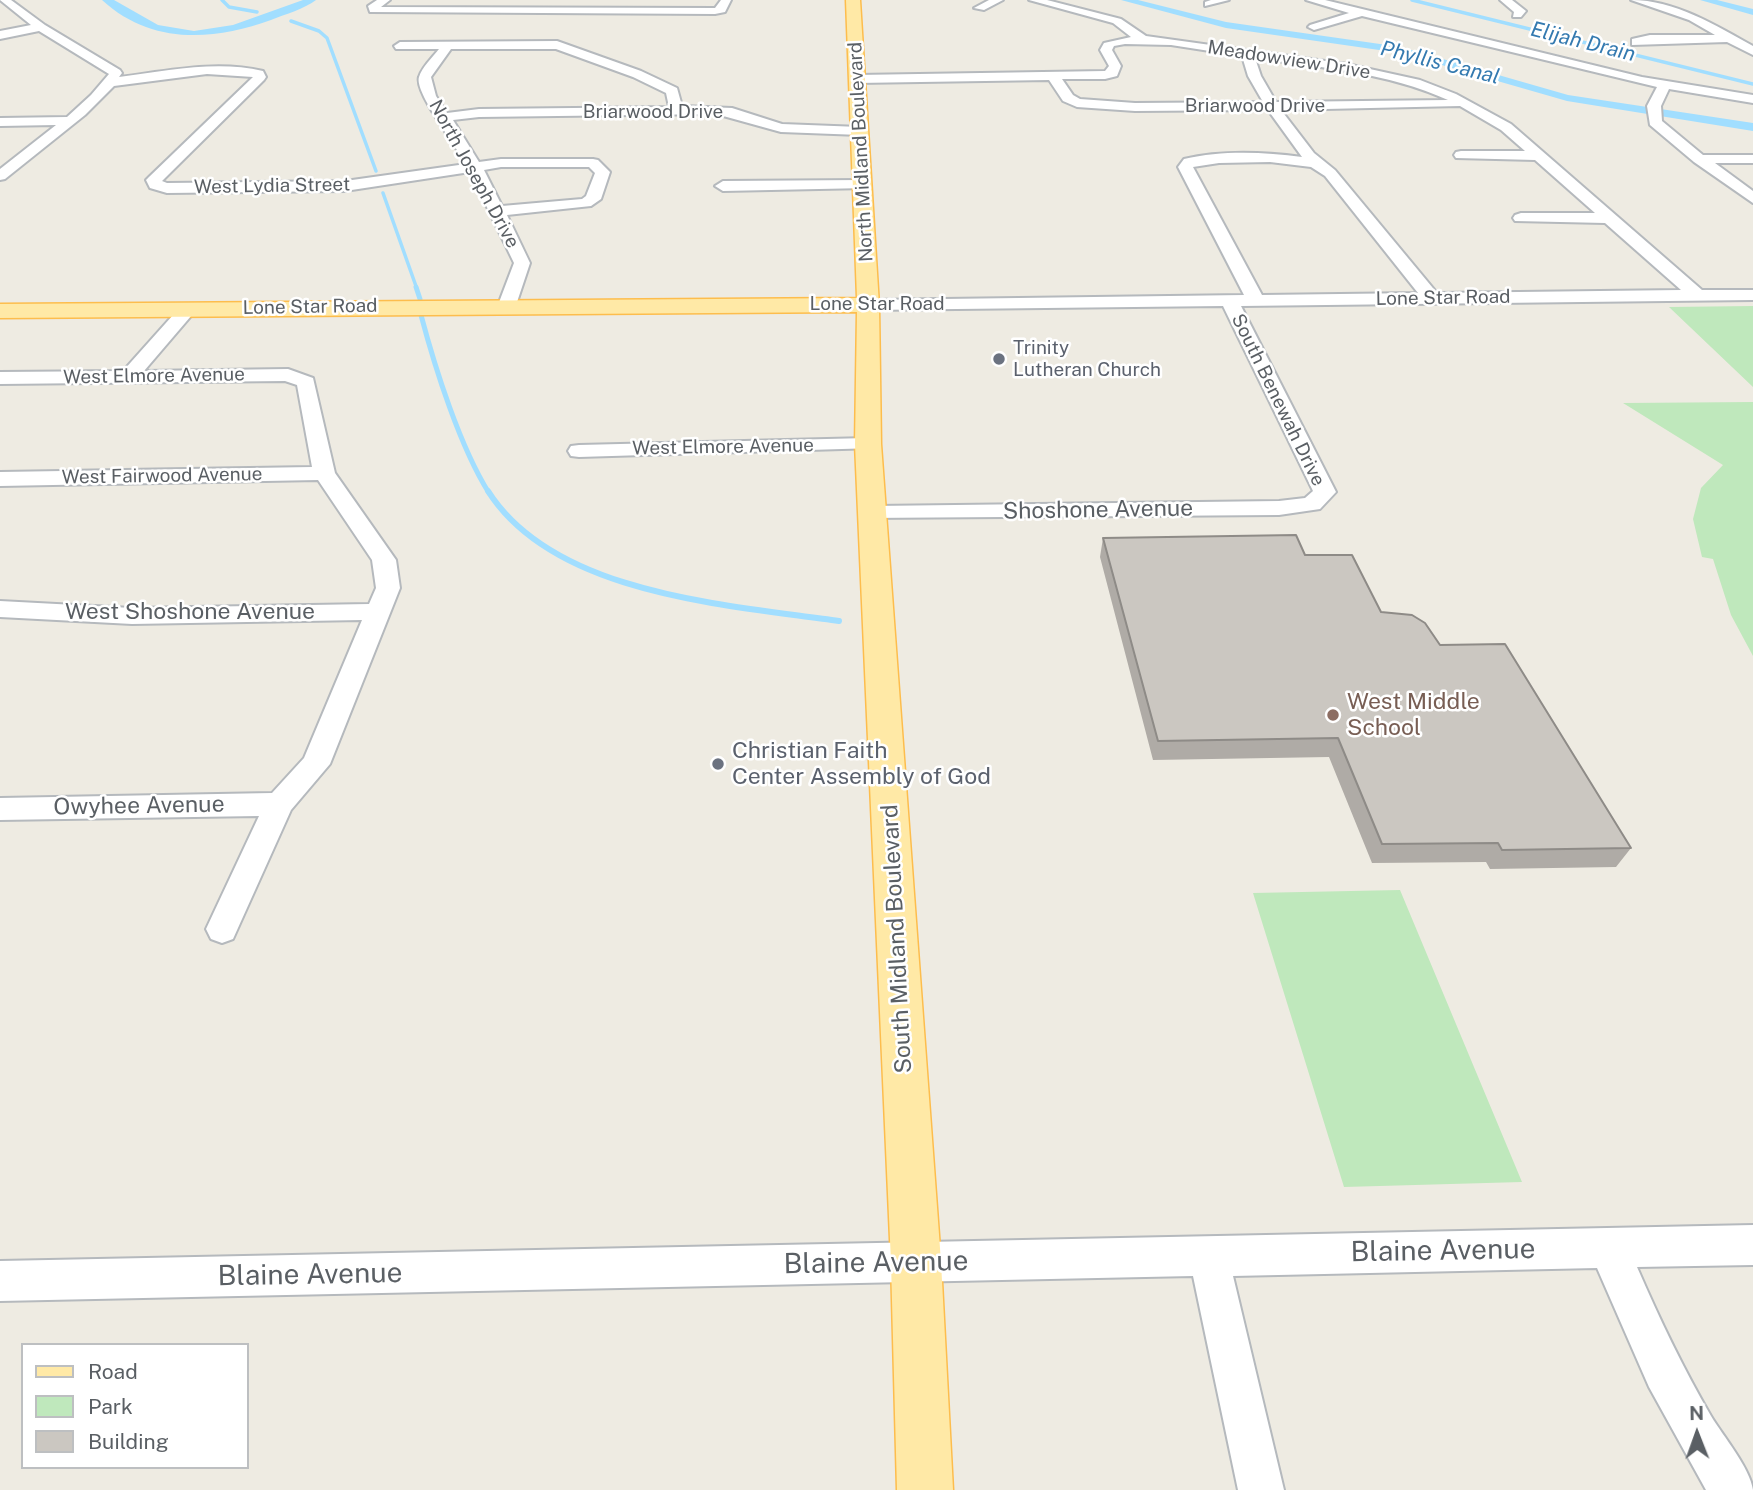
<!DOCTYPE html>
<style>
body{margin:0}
#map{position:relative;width:1753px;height:1490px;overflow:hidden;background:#eeebe2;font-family:"Public Sans",sans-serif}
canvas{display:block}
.legend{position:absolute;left:21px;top:1343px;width:228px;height:126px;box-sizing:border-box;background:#fff;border:2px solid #bdbfc1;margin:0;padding:9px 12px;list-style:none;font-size:21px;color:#5a5f64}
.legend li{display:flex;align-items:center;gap:14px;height:35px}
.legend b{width:35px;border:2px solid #bdbfc1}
.north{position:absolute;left:1662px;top:1399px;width:70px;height:70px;-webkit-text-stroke:5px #fff;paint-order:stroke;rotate:359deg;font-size:19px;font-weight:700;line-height:28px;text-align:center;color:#5a5f64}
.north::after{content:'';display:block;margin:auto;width:24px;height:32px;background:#5a5f64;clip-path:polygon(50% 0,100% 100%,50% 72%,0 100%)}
</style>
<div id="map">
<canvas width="1753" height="1490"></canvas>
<ul class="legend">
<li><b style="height:9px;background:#ffe9a6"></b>Road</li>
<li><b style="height:19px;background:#bfe8bc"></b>Park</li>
<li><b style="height:19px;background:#cbc7c1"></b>Building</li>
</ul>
<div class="north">N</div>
</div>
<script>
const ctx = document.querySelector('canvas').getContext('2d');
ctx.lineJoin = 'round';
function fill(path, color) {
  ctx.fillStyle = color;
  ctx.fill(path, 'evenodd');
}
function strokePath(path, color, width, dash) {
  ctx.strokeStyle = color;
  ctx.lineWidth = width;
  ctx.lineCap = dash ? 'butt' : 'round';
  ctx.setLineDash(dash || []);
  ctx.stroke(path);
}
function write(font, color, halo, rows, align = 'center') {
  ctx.font = font + ' "Public Sans",sans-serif';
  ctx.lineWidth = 5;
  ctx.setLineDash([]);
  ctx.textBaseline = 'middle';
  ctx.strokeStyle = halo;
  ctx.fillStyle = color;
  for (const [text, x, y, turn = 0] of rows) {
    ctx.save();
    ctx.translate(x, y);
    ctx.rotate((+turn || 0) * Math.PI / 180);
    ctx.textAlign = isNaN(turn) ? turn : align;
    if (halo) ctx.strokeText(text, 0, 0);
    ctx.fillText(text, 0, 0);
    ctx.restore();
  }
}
fill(new Path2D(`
 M 1753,306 L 1753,387 L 1669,307 Z
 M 1753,402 L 1753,656 L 1731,615 L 1713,559 L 1702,557 L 1693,519 L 1701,488 L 1723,465 L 1623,403 Z
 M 1400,890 L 1522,1182 L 1344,1187 L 1253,893 Z`), '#bfe8bc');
strokePath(new Path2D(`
 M 222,0 L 229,7 L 257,12
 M 1412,0 L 1753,84
 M 291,21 L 319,31 L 327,38 L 376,171
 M 383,193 L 417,289`), '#a1deff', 3.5);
strokePath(new Path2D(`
 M 416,287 L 420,299
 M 421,315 C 435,368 460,447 489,493`), '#a1deff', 5);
strokePath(new Path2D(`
 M 488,491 C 554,595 728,605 839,621`), '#a1deff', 6);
fill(new Path2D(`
 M 102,0 L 114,0 L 158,25 L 194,31 L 233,25 L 303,0 L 316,0 C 304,9 286,14 271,20 C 213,41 151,45 102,0 Z
 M 1121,0 L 1138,0 L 1226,22 L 1401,47 L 1568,95 L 1753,123 L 1753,131 L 1567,101 L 1400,53 L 1226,28 Z
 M 1700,0 L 1717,0 L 1753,9 L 1753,15 Z`), '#a1deff');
const minor = new Path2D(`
 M 0,0 L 11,0 L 45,25 L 120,70 L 122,73 L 119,77 C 167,71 216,60 263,71 L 266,77 L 264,80 L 162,181 L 167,183 L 345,181 L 466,164 C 457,147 414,92 419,77 C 422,67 433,57 439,49 L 396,49 L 394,46 L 400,42 L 557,41 L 641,71 L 677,88 L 682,106 L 732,108 L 782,124 L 860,127 L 867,131 L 860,135 L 781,132 L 716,114 L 479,117 L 453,120 L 479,162 L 501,159 L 593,159 L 598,160 L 610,172 L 601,199 L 591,206 L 507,215 L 530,263 L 516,305 L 507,310 L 498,305 L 514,263 L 470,172 L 345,191 L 167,193 L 150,188 L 146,180 L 149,177 L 253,77 L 207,74 L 114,86 L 85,115 L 5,179 L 0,180 L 0,169 L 56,125 L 0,126 L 0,118 L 67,117 L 91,95 L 109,74 L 39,31 L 0,39 L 0,31 L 31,25 ZM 451,49 L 556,49 L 633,77 L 666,93 L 669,107 L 479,109 L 447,113 L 436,96 L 431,77 ZM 501,167 L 589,167 L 595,173 L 586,196 L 582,199 L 502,206 L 484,170 Z
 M 377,0 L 390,0 L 381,7 L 715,8 L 721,0 L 731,0 L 725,12 L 715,14 L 370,12 L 368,6 Z
 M 989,0 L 1003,0 L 984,10 L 974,8 Z
 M 1029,0 L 1047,0 L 1121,19 L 1146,36 L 1347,64 L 1420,80 L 1456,94 L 1511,124 L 1702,290 L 1753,290 L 1753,300 L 1241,306 L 1336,492 L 1320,509 L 1279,515 L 866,518 L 863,513 L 866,508 L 874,506 L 1279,501 L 1305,498 L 1313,491 L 1223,306 L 868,310 L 859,305 L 868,300 L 1244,295 L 1178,167 L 1184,159 C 1222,150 1264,152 1302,157 L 1268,110 L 1135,111 L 1077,107 L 1063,101 L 1049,80 L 857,83 L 851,79 L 857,75 L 1105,71 L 1109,66 L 1100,50 L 1104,43 L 1131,37 L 1113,23 ZM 1125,44 L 1171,45 L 1242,56 L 1248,76 L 1263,102 L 1135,103 L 1080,99 L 1073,95 L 1062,79 L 1105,79 L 1117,76 L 1121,66 L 1112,50 L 1114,46 ZM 1255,58 C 1320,67 1388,73 1448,100 L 1276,102 L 1261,76 ZM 1460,106 L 1501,130 L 1525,151 L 1461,151 L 1456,152 L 1454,155 L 1456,158 L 1535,160 L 1595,213 L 1521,213 L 1515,215 L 1513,218 L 1515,221 L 1605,223 L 1681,290 L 1437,293 L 1335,170 L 1314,153 L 1281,110 ZM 1270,162 L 1311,167 L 1325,176 L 1418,293 L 1262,295 L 1193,167 L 1219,163 Z
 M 1211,0 L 1229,0 L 1205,6 L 1205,2 Z
 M 1306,0 L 1325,0 L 1642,77 L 1753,95 L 1753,103 L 1669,89 L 1661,106 L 1662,121 L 1703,155 L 1753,155 L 1753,163 L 1715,163 L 1753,191 L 1753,203 L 1694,162 L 1650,125 L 1647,106 L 1657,87 L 1362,16 L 1314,30 L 1308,27 L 1310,25 L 1349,13 Z
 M 1500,0 L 1512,0 L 1526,11 L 1521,17 L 1513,17 L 1514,12 Z
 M 1631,0 C 1675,0 1715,25 1753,46 L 1753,55 L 1727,42 L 1632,45 L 1632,39 L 1650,35 L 1715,35 L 1689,20 Z
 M 862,180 L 870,185 L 867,188 L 723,191 L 715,186 L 723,181 Z
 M 188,304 L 197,309 L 144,371 L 288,369 L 313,378 L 335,473 L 396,560 L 400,588 L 330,764 L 291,810 L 233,939 L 222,943 L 211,939 L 206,929 L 259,816 L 0,820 L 0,798 L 272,793 L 304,758 L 362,620 L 132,624 L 0,617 L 0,601 L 132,608 L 369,604 L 376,588 L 372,560 L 318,480 L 0,486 L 0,472 L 312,467 L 297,385 L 285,381 L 0,384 L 0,372 L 123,371 L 182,305 Z
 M 868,438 L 875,440 L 879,444 L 875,448 L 579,457 L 571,456 L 568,451 L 571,446 L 579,445 Z
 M 1753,1225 L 1753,1265 L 1637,1267 C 1659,1318 1683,1368 1711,1416 C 1723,1436 1750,1468 1753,1490 L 1706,1490 L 1649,1387 L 1597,1268 L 1233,1276 L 1284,1490 L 1238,1490 L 1193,1276 L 0,1301 L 0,1261 Z`);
const major = new Path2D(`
 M 846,0 L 860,0 L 879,305 L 881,444 L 941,1262 L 953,1490 L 897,1490 L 891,1262 L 855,444 L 857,312 L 0,318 L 0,304 L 857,298 Z`);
strokePath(minor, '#b5b9bd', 4);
strokePath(major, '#fdbd4d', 3);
fill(minor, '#fff');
fill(major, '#ffe9a6');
fill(new Path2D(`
 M 1103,538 L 1305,555 L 1381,612 L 1440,645 L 1631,848 L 1616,867 L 1490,869 L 1486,862 L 1372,863 L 1329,757 L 1153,760 L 1100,557 Z`), '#afaba6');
const building = new Path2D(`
 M 1296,535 L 1305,555 L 1352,555 L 1381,612 L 1412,615 L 1425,623 L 1440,645 L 1505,644 L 1631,848 L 1502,850 L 1498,843 L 1382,844 L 1338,738 L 1158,741 L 1103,538 Z`);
fill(building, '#cbc7c1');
strokePath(building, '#8e8b87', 2);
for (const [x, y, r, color] of [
 [999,359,7,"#6b7280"],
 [1333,715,7,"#8d6e63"],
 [718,764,7,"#6b7280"]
]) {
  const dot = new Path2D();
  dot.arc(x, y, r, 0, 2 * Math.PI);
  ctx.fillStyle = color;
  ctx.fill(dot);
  strokePath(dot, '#fff', 2.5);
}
write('19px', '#5a5f64', '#fff', [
 ["Meadowview Drive",1289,60,9],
 ["Briarwood Drive",1255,106],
 ["Briarwood Drive",653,112],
 ["North Midland Boulevard",861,152,-93],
 ["North Joseph Drive",474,174,61],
 ["West Lydia Street",272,186,-1],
 ["Lone Star Road",1443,298,-1],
 ["Lone Star Road",877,304],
 ["Lone Star Road",310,307,-1],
 ["West Elmore Avenue",154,376,-1],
 ["South Benewah Drive",1278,400,64],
 ["West Elmore Avenue",723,447,-1],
 ["West Fairwood Avenue",162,476,-1]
]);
write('19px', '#5b616d', '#fff', [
 ["Trinity",1013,348],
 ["Lutheran Church",1013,370]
], 'left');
write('italic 21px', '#347ab0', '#fff', [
 ["Elijah Drain",1583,42,14],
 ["Phyllis Canal",1440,63,14]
]);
write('23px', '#5a5f64', '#fff', [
 ["Shoshone Avenue",1098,510,-1],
 ["West Shoshone Avenue",190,612],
 ["Owyhee Avenue",139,806,-1],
 ["South Midland Boulevard",897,939,-93]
]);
write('23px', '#785e54', '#fff', [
 ["West Middle",1347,702],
 ["School",1347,728]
], 'left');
write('23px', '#5b616d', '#fff', [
 ["Christian Faith",732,751],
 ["Center Assembly of God",732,777]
], 'left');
write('28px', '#5a5f64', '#fff', [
 ["Blaine Avenue",1443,1251,-1],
 ["Blaine Avenue",876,1263,-1],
 ["Blaine Avenue",310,1275,-1]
]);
</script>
